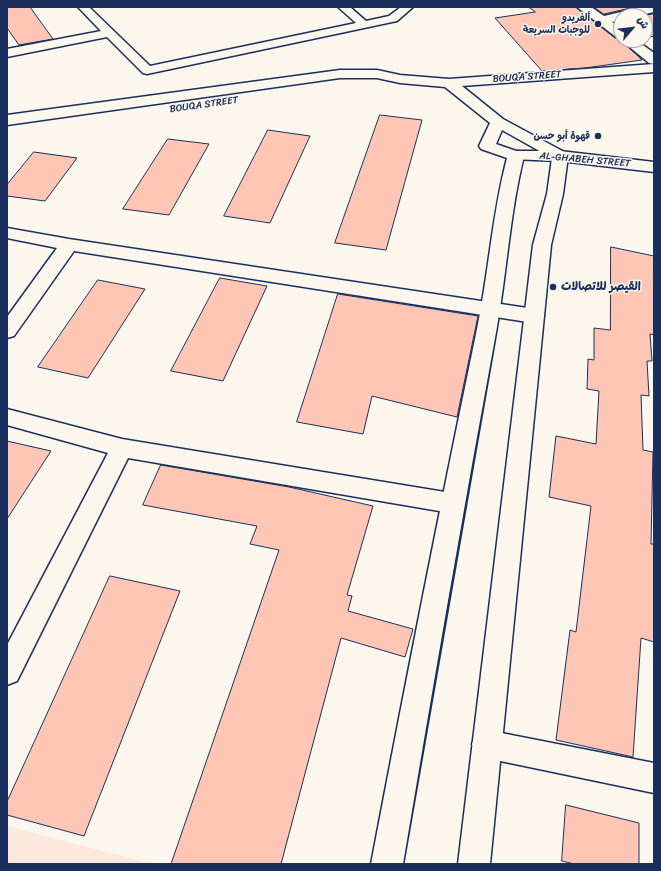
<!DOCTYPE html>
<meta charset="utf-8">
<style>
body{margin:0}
#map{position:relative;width:661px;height:871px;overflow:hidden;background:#fbf7ec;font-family:Sriracha,"Playpen Sans Arabic",sans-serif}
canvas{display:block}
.frame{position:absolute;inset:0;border:8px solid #1b2f5e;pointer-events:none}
.north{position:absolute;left:613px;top:8px;width:40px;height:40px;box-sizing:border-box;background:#fbf7ec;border:1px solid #a1a7b3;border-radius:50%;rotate:62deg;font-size:11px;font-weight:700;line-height:16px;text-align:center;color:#1b2f5e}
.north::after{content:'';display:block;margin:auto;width:14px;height:18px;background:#1b2f5e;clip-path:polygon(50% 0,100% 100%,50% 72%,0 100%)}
</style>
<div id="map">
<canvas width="661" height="871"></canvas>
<div class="frame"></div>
<div class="north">ش</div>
</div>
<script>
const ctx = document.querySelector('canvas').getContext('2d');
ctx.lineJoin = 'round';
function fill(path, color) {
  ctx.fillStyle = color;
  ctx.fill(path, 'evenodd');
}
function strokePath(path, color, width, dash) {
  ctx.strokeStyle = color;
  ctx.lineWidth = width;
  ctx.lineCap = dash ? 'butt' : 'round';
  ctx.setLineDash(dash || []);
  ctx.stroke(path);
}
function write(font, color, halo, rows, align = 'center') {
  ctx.font = font + ' Sriracha,"Playpen Sans Arabic",sans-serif';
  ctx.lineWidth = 3;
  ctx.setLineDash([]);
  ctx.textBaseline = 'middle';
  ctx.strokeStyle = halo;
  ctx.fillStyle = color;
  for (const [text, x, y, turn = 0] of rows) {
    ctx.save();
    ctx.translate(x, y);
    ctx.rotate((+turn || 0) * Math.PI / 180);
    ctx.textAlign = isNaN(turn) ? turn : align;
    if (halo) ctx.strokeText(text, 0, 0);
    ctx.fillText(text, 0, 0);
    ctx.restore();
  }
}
fill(new Path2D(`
 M 7,826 L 151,864 L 7,864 Z`), '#fce8dc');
const building = new Path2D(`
 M 7,7 L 30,7 L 53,39 L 19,45 L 7,28 Z
 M 529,7 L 576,7 L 615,38 L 620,39 L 642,60 L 585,68 L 542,71 L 495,18 L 535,12 Z
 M 594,7 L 635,7 L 604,14 Z
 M 654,14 L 654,36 L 645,38 L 645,16 L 643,16 Z
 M 380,115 L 422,120 L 386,250 L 335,243 Z
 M 268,130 L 310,136 L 270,223 L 224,216 Z
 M 168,139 L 209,144 L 169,215 L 123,209 Z
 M 34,152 L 77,158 L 45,201 L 7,196 L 7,185 Z
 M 611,247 L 654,256 L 654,335 L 650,334 L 652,361 L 647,361 L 649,396 L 641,395 L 643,450 L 653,452 L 651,544 L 654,544 L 654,642 L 641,638 L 633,757 L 556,740 L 570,630 L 576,632 L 591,506 L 549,497 L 556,436 L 596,444 L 599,391 L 587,389 L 588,359 L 594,360 L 594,328 L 610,330 Z
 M 220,278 L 267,286 L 223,381 L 171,371 Z
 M 98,280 L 145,289 L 88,378 L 38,367 Z
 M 338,294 L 478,316 L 457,417 L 372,396 L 363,434 L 297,422 Z
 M 7,441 L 51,451 L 7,519 Z
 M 161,465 L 289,487 L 373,506 L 347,595 L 352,596 L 348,611 L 413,629 L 405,657 L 341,638 L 281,864 L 171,864 L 279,550 L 250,544 L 257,526 L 143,505 Z
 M 110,576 L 180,591 L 84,836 L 7,815 L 7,802 Z
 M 566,805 L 639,823 L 639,864 L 574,864 L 562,861 Z`);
fill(building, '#ffc5b5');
strokePath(building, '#1b2f5e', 1);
const service = new Path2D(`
 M 78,7 L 89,7 L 150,66 L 356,23 L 338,7 L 350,7 L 366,21 L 389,16 L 401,7 L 413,7 L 397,21 L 147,74 L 143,73 L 107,37 L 7,57 L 7,49 L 101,31 Z`);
const minor = new Path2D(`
 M 577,7 L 591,7 L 604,16 L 642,7 L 654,7 L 654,12 L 636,16 L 621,16 L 621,20 L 612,22 L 621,28 L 621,38 L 616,37 Z
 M 621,40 L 636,40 L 654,53 L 654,64 L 649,63 Z
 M 516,151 L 560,151 L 654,162 L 654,172 L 560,161 L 510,159 L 508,156 L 510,153 Z
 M 7,228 L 69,239 L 534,309 L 541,311 L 544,316 L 541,321 L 534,323 L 74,251 L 14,336 L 7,338 L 7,317 L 57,248 L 7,238 Z
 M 7,409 L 122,439 L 451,493 L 459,496 L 463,503 L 459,510 L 451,513 L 128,458 L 17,681 L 7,685 L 7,645 L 108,453 L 7,425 Z
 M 486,730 L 654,763 L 654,793 L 486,758 L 476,754 L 472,744 L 476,734 Z`);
const tertiary = new Path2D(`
 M 654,64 L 654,72 L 462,86 L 503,119 L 566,153 L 568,156 L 563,194 L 551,245 L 490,864 L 458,864 L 533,245 L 547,194 L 552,158 L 502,130 L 496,144 L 522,153 L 524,156 C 510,212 507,270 497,327 C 464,506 433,685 403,864 L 371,864 C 405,685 440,507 477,329 C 489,272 492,214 507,158 L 481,149 L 479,146 L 490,123 L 445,87 L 400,83 L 377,78 L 340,78 L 7,125 L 7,115 L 340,70 L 377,70 L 400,75 L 449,79 Z`);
strokePath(service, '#1b2f5e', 3);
strokePath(minor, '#1b2f5e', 3);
strokePath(tertiary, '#1b2f5e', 3);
fill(service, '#fbf7ec');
fill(minor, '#fbf7ec');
fill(tertiary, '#fbf7ec');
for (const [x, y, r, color] of [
 [598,24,4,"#1b2f5e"],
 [598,136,4,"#1b2f5e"],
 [553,287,4,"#1b2f5e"]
]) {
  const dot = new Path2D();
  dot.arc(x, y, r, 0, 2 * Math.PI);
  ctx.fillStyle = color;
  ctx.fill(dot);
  strokePath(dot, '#fbf7ec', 1.5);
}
write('bold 10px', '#1b2f5e', '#fbf7ec', [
 ["ألفريدو",590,18],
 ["للوجبات السريعة",590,30],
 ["قهوة أبو حسن",590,136]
], 'right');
write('10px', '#1b2f5e', '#fbf7ec', [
 ["BOUQA STREET",527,77,-4],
 ["BOUQA STREET",204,105,-8],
 ["AL-GHABEH STREET",585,160,5]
]);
write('bold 12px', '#1b2f5e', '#fbf7ec', [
 ["القيصر للاتصالات",561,287]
], 'left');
</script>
